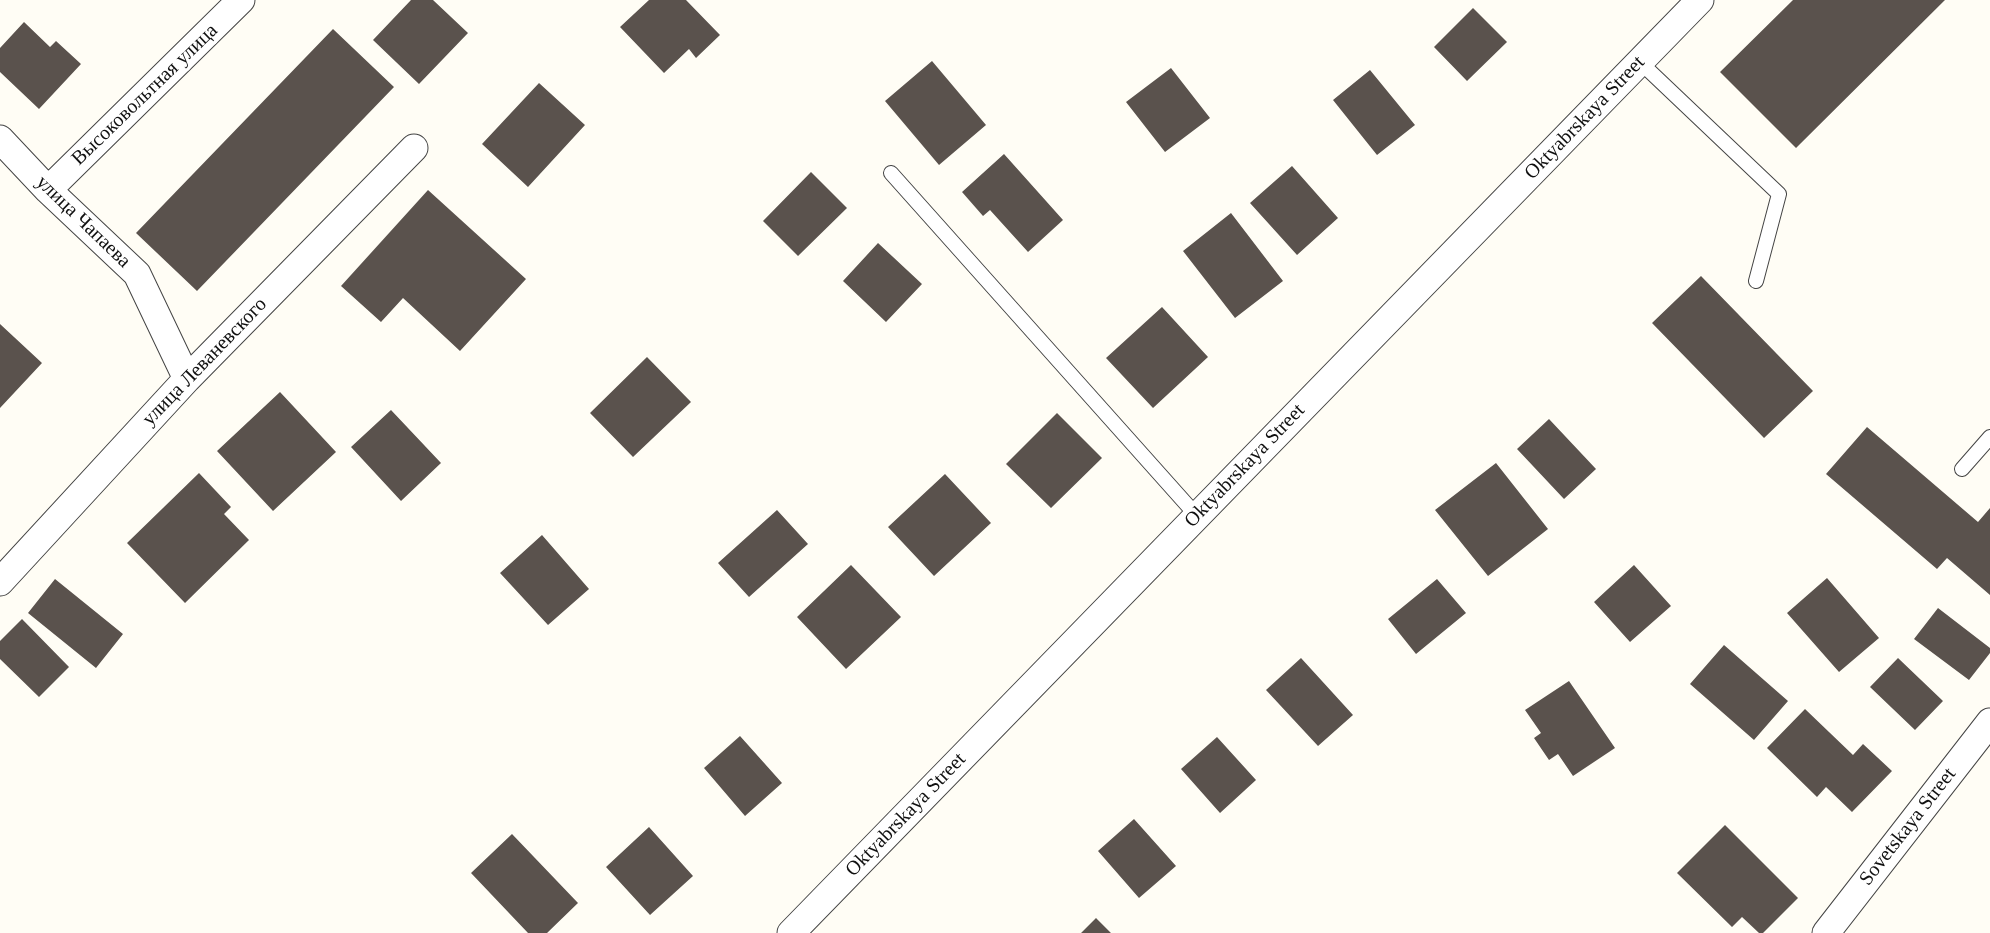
<!DOCTYPE html>
<meta charset="utf-8">
<style>
body{margin:0}
canvas{display:block;background:#fffdf5}
</style>
<canvas width="1990" height="933"></canvas>
<script>
const ctx = document.querySelector('canvas').getContext('2d');
ctx.lineJoin = 'round';
function fill(path, color) {
  ctx.fillStyle = color;
  ctx.fill(path, 'evenodd');
}
function strokePath(path, color, width, dash) {
  ctx.strokeStyle = color;
  ctx.lineWidth = width;
  ctx.lineCap = dash ? 'butt' : 'round';
  ctx.setLineDash(dash || []);
  ctx.stroke(path);
}
function write(font, color, halo, rows, align = 'center') {
  ctx.font = font + ' Georgia,serif';
  ctx.lineWidth = 6;
  ctx.setLineDash([]);
  ctx.textBaseline = 'middle';
  ctx.strokeStyle = halo;
  ctx.fillStyle = color;
  for (const [text, x, y, turn = 0] of rows) {
    ctx.save();
    ctx.translate(x, y);
    ctx.rotate((+turn || 0) * Math.PI / 180);
    ctx.textAlign = isNaN(turn) ? turn : align;
    if (halo) ctx.strokeText(text, 0, 0);
    ctx.fillText(text, 0, 0);
    ctx.restore();
  }
}
fill(new Path2D(`
 M 411,0 L 433,0 L 468,33 L 419,84 L 373,40 Z
 M 649,0 L 686,0 L 720,35 L 696,58 L 689,49 L 664,73 L 620,27 Z
 M 1793,0 L 1945,0 L 1796,148 L 1720,72 Z
 M 1473,8 L 1507,42 L 1467,81 L 1434,47 Z
 M 24,22 L 50,47 L 56,41 L 81,64 L 39,109 L 0,72 L 0,48 Z
 M 333,29 L 394,87 L 197,291 L 136,233 Z
 M 932,61 L 986,125 L 939,165 L 885,101 Z
 M 1171,68 L 1210,118 L 1165,152 L 1126,102 Z
 M 1370,70 L 1415,125 L 1377,155 L 1333,100 Z
 M 539,83 L 585,125 L 528,187 L 482,144 Z
 M 1004,154 L 1063,220 L 1028,252 L 990,210 L 983,216 L 962,192 Z
 M 1292,166 L 1338,218 L 1297,255 L 1250,203 Z
 M 811,172 L 847,208 L 798,256 L 763,221 Z
 M 428,190 L 526,279 L 460,351 L 403,298 L 381,322 L 341,286 Z
 M 1231,213 L 1283,281 L 1235,318 L 1183,251 Z
 M 878,243 L 922,284 L 886,322 L 843,281 Z
 M 1701,276 L 1813,391 L 1764,438 L 1652,323 Z
 M 1162,307 L 1208,357 L 1153,408 L 1106,358 Z
 M 0,324 L 42,363 L 0,408 Z
 M 647,357 L 691,402 L 633,457 L 590,413 Z
 M 280,392 L 336,452 L 273,511 L 217,451 Z
 M 391,410 L 441,463 L 401,501 L 351,447 Z
 M 1057,413 L 1102,458 L 1051,508 L 1006,464 Z
 M 1549,419 L 1596,469 L 1564,499 L 1517,449 Z
 M 1867,427 L 1978,522 L 1990,508 L 1990,595 L 1947,558 L 1937,569 L 1826,474 Z
 M 1496,463 L 1548,529 L 1488,576 L 1435,510 Z
 M 199,473 L 231,507 L 224,514 L 249,540 L 185,603 L 127,543 Z
 M 945,474 L 991,523 L 934,576 L 888,527 Z
 M 777,510 L 808,544 L 749,597 L 718,563 Z
 M 542,535 L 589,589 L 548,625 L 500,573 Z
 M 851,565 L 901,617 L 846,669 L 797,617 Z
 M 1634,565 L 1671,606 L 1630,642 L 1594,602 Z
 M 1827,578 L 1879,638 L 1839,672 L 1787,613 Z
 M 55,579 L 123,634 L 96,668 L 28,613 Z
 M 1437,579 L 1466,613 L 1416,654 L 1388,619 Z
 M 1938,608 L 1990,648 L 1990,653 L 1969,680 L 1914,639 Z
 M 22,619 L 69,667 L 39,697 L 0,659 L 0,641 Z
 M 1724,645 L 1788,701 L 1754,740 L 1690,684 Z
 M 1301,658 L 1353,715 L 1318,746 L 1266,690 Z
 M 1898,658 L 1943,701 L 1915,730 L 1870,687 Z
 M 1569,681 L 1615,748 L 1573,776 L 1558,754 L 1549,760 L 1534,738 L 1541,733 L 1525,710 Z
 M 1805,709 L 1853,755 L 1863,744 L 1892,771 L 1852,812 L 1826,787 L 1817,797 L 1767,748 Z
 M 740,736 L 782,783 L 745,816 L 704,768 Z
 M 1217,737 L 1256,780 L 1220,813 L 1181,769 Z
 M 1134,819 L 1176,866 L 1139,898 L 1098,851 Z
 M 1725,825 L 1798,898 L 1763,933 L 1759,933 L 1742,917 L 1732,927 L 1677,873 Z
 M 649,827 L 693,876 L 650,915 L 606,867 Z
 M 512,834 L 578,903 L 547,933 L 528,933 L 471,873 Z
 M 1096,918 L 1111,933 L 1081,933 Z`), '#5a524d');
const lane = new Path2D(`
 M 1640,62 L 1779,194 L 1756,281
 M 891,173 L 1197,516
 M 1962,469 L 1990,437`);
const street = new Path2D(`
 M 0,139 L 48,190 L 137,274 L 187,379
 M 48,190 L 241,0
 M 0,582 L 187,379 L 414,148
 M 791,933 L 1700,0
 M 1826,933 L 1990,722`);
strokePath(lane, '#444', 16);
strokePath(street, '#444', 29);
strokePath(lane, '#fff', 14);
strokePath(street, '#fff', 27);
write('20px', '#111', '#fff', [
 ["Высоковольтная улица",145,95,-44],
 ["Oktyabrskaya Street",1585,118,-46],
 ["улица Чапаева",83,222,44],
 ["улица Леваневского",205,362,-46],
 ["Oktyabrskaya Street",1245,466,-46],
 ["Oktyabrskaya Street",906,815,-46],
 ["Sovetskaya Street",1908,827,-52]
]);
</script>
